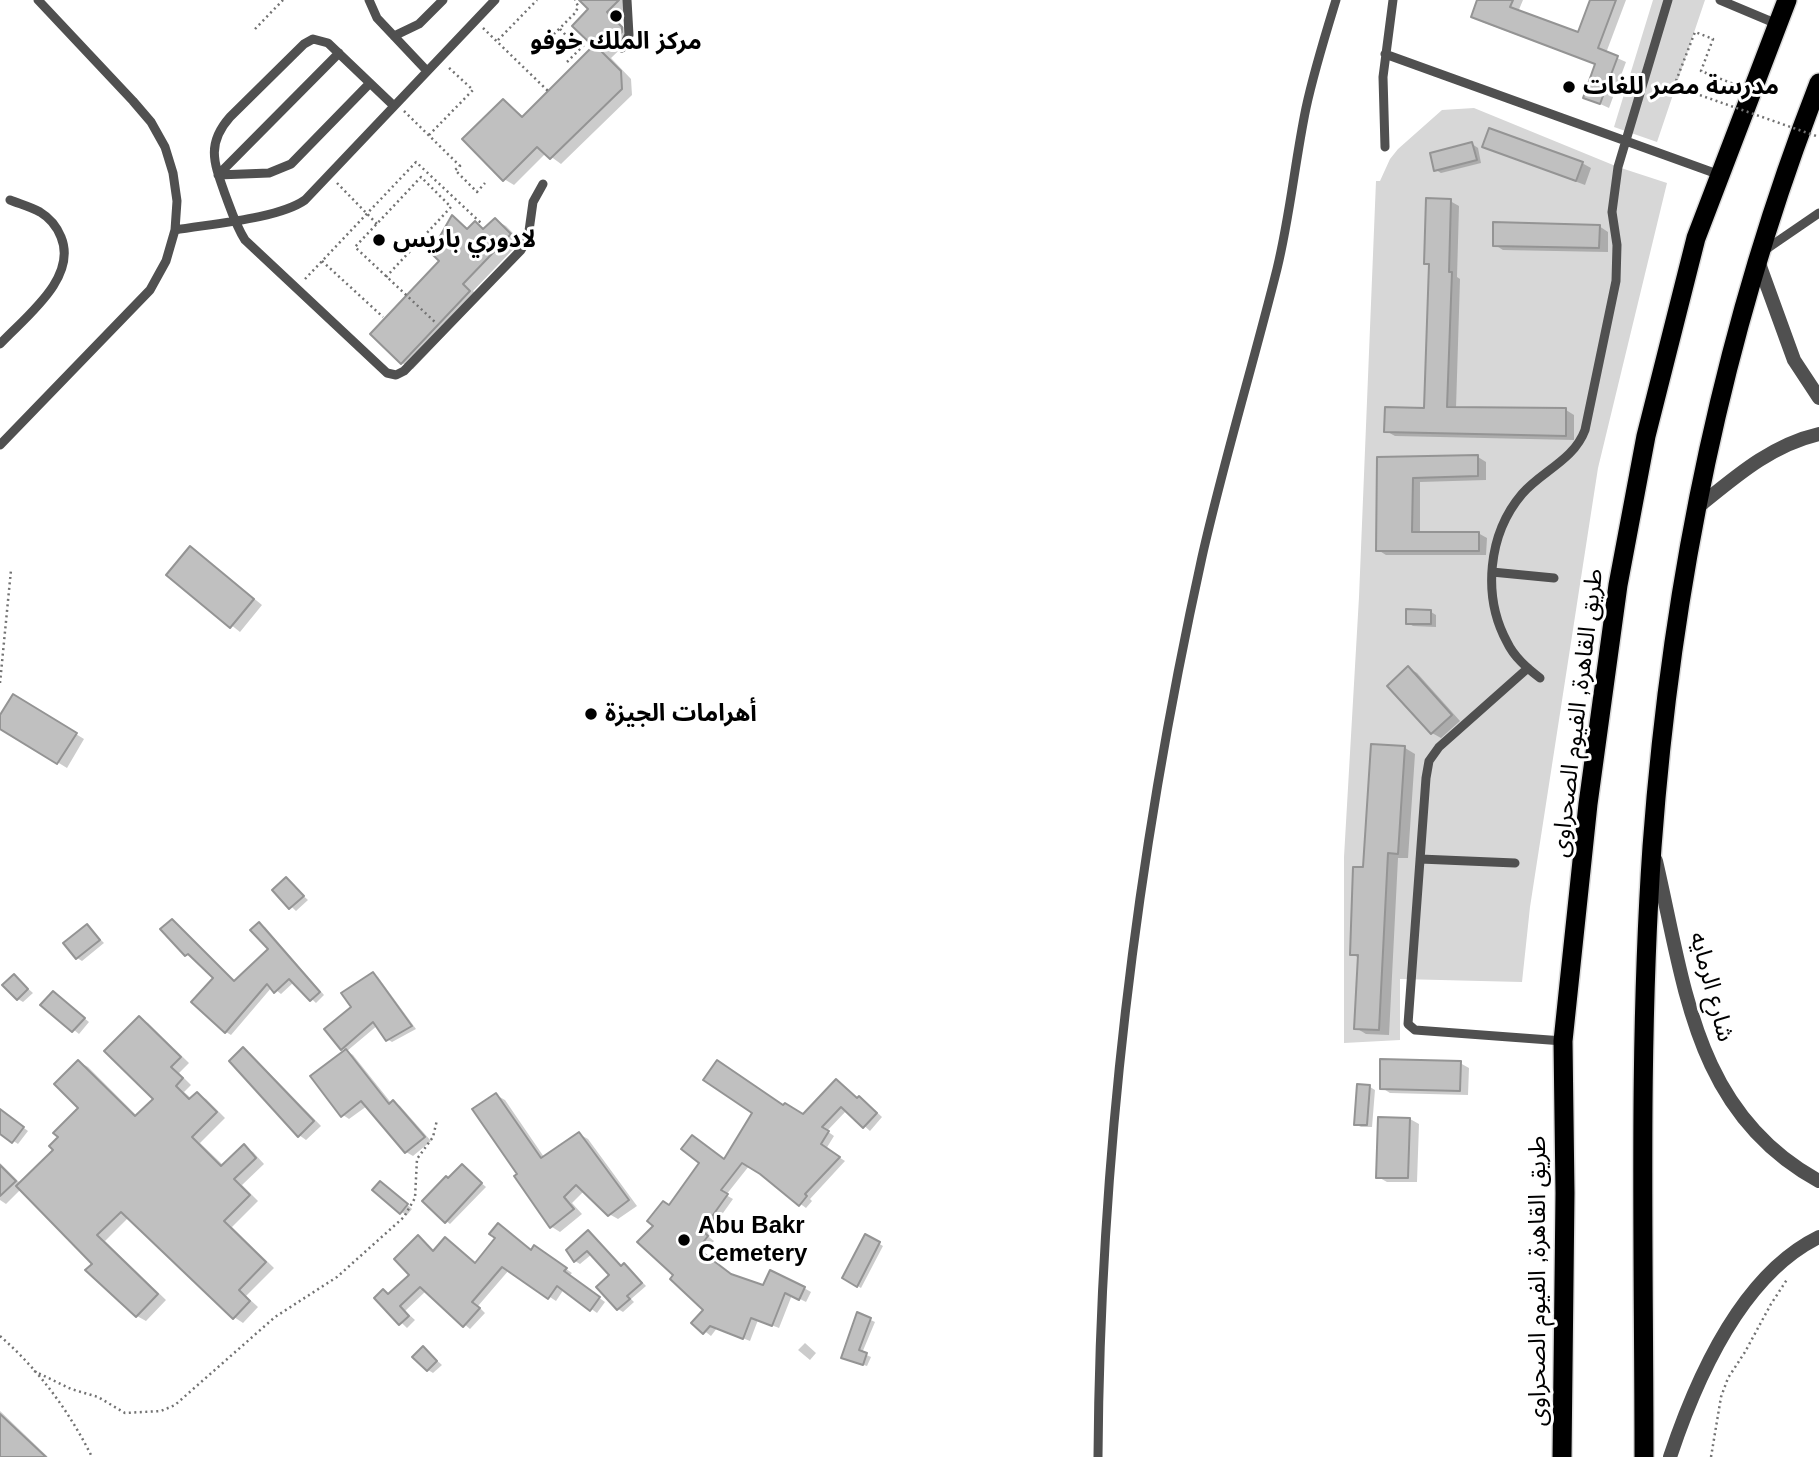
<!DOCTYPE html>
<meta charset="utf-8">
<style>
body{margin:0}
canvas{display:block;background:#fff}
</style>
<canvas width="1819" height="1457"></canvas>
<script>
const ctx = document.querySelector('canvas').getContext('2d');
ctx.lineJoin = 'round';
function fill(path, color) {
  ctx.fillStyle = color;
  ctx.fill(path, 'evenodd');
}
function strokePath(path, color, width, dash) {
  ctx.strokeStyle = color;
  ctx.lineWidth = width;
  ctx.lineCap = dash ? 'butt' : 'round';
  ctx.setLineDash(dash || []);
  ctx.stroke(path);
}
function write(font, color, halo, rows, align = 'center') {
  ctx.font = font + ' Helvetica,"Noto Sans Arabic",sans-serif';
  ctx.lineWidth = 6;
  ctx.setLineDash([]);
  ctx.textBaseline = 'middle';
  ctx.strokeStyle = halo;
  ctx.fillStyle = color;
  for (const [text, x, y, turn = 0] of rows) {
    ctx.save();
    ctx.translate(x, y);
    ctx.rotate((+turn || 0) * Math.PI / 180);
    ctx.textAlign = isNaN(turn) ? turn : align;
    if (halo) ctx.strokeText(text, 0, 0);
    ctx.fillText(text, 0, 0);
    ctx.restore();
  }
}
fill(new Path2D(`
 M 1653,0 L 1705,0 L 1657,142 L 1614,127 Z
 M 1474,108 L 1618,167 L 1667,183 L 1598,468 L 1530,907 L 1522,982 L 1400,979 L 1400,1040 L 1344,1043 L 1344,857 L 1359,597 L 1376,181 L 1380,181 L 1390,159 L 1398,149 L 1442,110 Z`), '#d7d7d7');
fill(new Path2D(`
 M 581,0 L 629,0 L 631,2 L 616,19 L 631,35 L 632,38 L 611,58 L 631,79 L 632,95 L 561,164 L 546,153 L 514,185 L 504,179 L 503,101 L 524,117 L 595,46 L 591,9 Z
 M 1479,0 L 1523,0 L 1518,12 L 1579,34 L 1592,0 L 1626,0 L 1606,53 L 1626,62 L 1609,108 L 1585,97 L 1597,65 L 1482,22 L 1473,17 Z
 M 1472,144 L 1478,148 L 1481,163 L 1441,173 L 1436,170 Z
 M 1484,147 L 1582,163 L 1591,168 L 1585,185 Z
 M 1450,201 L 1459,206 L 1457,277 L 1460,279 L 1456,408 L 1566,410 L 1574,415 L 1574,440 L 1395,436 L 1386,431 L 1426,410 L 1431,266 L 1426,263 Z
 M 452,218 L 469,229 L 475,223 L 486,229 L 495,220 L 506,226 L 521,241 L 473,291 L 480,298 L 413,369 L 402,363 L 441,261 L 441,239 Z
 M 1599,226 L 1608,232 L 1608,252 L 1503,250 L 1495,245 Z
 M 1478,457 L 1486,462 L 1486,480 L 1420,482 L 1420,533 L 1478,533 L 1487,538 L 1486,555 L 1386,555 L 1378,550 L 1378,458 Z
 M 199,554 L 262,605 L 240,632 L 168,575 Z
 M 1431,612 L 1436,615 L 1436,627 L 1413,626 L 1408,623 Z
 M 1408,668 L 1417,673 L 1460,721 L 1441,738 L 1432,733 Z
 M 14,696 L 84,739 L 67,768 L 0,727 L 0,718 Z
 M 1405,748 L 1415,754 L 1408,858 L 1398,858 L 1389,1035 L 1366,1034 L 1356,1028 L 1359,958 L 1352,954 L 1365,869 Z
 M 286,880 L 308,900 L 296,911 L 274,890 Z
 M 172,921 L 235,982 L 271,949 L 259,924 L 265,927 L 324,995 L 316,1003 L 294,982 L 281,994 L 272,987 L 231,1035 L 226,1032 L 215,978 L 193,956 L 186,955 Z
 M 87,926 L 104,943 L 82,961 L 77,958 Z
 M 373,974 L 378,977 L 416,1029 L 392,1042 L 387,1039 L 378,1025 L 347,1051 L 353,1055 L 392,1104 L 394,1102 L 400,1106 L 431,1141 L 413,1156 L 406,1152 L 367,1106 L 349,1119 L 343,1115 L 346,1051 L 342,1048 L 354,1007 Z
 M 14,976 L 33,993 L 23,1002 L 18,999 Z
 M 54,993 L 89,1022 L 79,1034 L 43,1005 Z
 M 139,1018 L 148,1023 L 189,1063 L 179,1073 L 191,1085 L 184,1092 L 192,1099 L 197,1094 L 206,1099 L 225,1118 L 200,1143 L 224,1166 L 244,1147 L 253,1152 L 264,1164 L 242,1185 L 258,1201 L 232,1227 L 274,1268 L 246,1296 L 258,1307 L 243,1323 L 234,1317 L 129,1217 L 105,1241 L 166,1300 L 146,1321 L 137,1316 L 88,1270 L 94,1264 L 21,1189 L 6,1204 L 0,1200 L 0,1163 L 21,1184 L 55,1150 L 80,1108 L 79,1062 L 88,1067 L 138,1117 L 155,1099 Z
 M 244,1049 L 251,1054 L 321,1126 L 306,1140 L 299,1135 Z
 M 1460,1063 L 1469,1068 L 1468,1095 L 1390,1093 L 1382,1088 Z
 M 837,1081 L 858,1099 L 866,1102 L 882,1117 L 870,1131 L 847,1110 L 827,1131 L 834,1136 L 826,1149 L 845,1161 L 810,1199 L 812,1201 L 806,1208 L 749,1166 L 726,1195 L 733,1199 L 718,1220 L 720,1221 L 709,1237 L 714,1241 L 703,1254 L 733,1276 L 764,1287 L 804,1288 L 811,1292 L 806,1302 L 792,1295 L 779,1328 L 758,1320 L 750,1341 L 717,1328 L 711,1336 L 694,1323 L 705,1309 L 675,1275 L 655,1226 L 670,1207 L 784,1107 L 804,1116 Z
 M 1359,1086 L 1370,1087 L 1375,1090 L 1372,1127 L 1361,1127 L 1355,1124 Z
 M 496,1095 L 505,1100 L 544,1157 L 579,1134 L 588,1139 L 637,1206 L 618,1219 L 609,1214 L 584,1191 L 572,1203 L 582,1214 L 560,1232 L 552,1227 L 520,1174 Z
 M 0,1110 L 28,1131 L 18,1144 L 0,1132 Z
 M 1410,1119 L 1419,1124 L 1417,1182 L 1387,1182 L 1378,1177 Z
 M 462,1166 L 486,1187 L 450,1224 L 446,1221 Z
 M 386,1186 L 412,1209 L 407,1215 L 401,1212 Z
 M 588,1232 L 622,1267 L 624,1265 L 629,1268 L 646,1286 L 631,1299 L 634,1302 L 623,1312 L 618,1309 L 611,1275 L 592,1254 L 580,1264 L 575,1261 L 568,1250 Z
 M 866,1236 L 883,1246 L 861,1288 L 844,1278 Z
 M 418,1238 L 434,1251 L 445,1239 L 477,1264 L 532,1251 L 541,1252 L 572,1273 L 569,1276 L 605,1302 L 597,1313 L 564,1289 L 556,1301 L 509,1270 L 478,1306 L 485,1313 L 470,1329 L 426,1291 L 405,1311 L 415,1320 L 407,1328 L 376,1298 L 384,1291 L 390,1295 L 411,1275 Z
 M 858,1314 L 875,1322 L 862,1353 L 871,1357 L 867,1366 L 848,1360 Z
 M 805,1343 L 816,1353 L 810,1360 L 798,1350 Z
 M 423,1348 L 442,1365 L 433,1373 L 428,1370 Z
 M 0,1411 L 48,1457 L 0,1457 Z`), '#0003');
const building = new Path2D(`
 M 579,0 L 619,0 L 607,12 L 622,27 L 622,32 L 602,52 L 621,71 L 622,89 L 550,159 L 537,147 L 503,181 L 462,139 L 503,99 L 522,117 L 593,46 L 572,26 L 588,9 Z
 M 1477,0 L 1513,0 L 1510,7 L 1578,32 L 1590,0 L 1616,0 L 1598,48 L 1618,56 L 1600,104 L 1583,98 L 1595,64 L 1471,17 Z
 M 1489,128 L 1583,162 L 1576,181 L 1482,147 Z
 M 1472,142 L 1477,160 L 1434,171 L 1430,153 Z
 M 1426,198 L 1451,199 L 1449,272 L 1452,272 L 1447,407 L 1566,408 L 1566,436 L 1384,432 L 1385,407 L 1424,408 L 1429,264 L 1424,264 Z
 M 452,215 L 467,229 L 475,221 L 483,229 L 495,218 L 511,234 L 463,284 L 470,291 L 401,364 L 370,334 L 439,261 L 427,249 L 439,238 Z
 M 1493,222 L 1600,225 L 1599,248 L 1493,246 Z
 M 1478,455 L 1478,476 L 1413,478 L 1412,532 L 1479,532 L 1479,551 L 1376,551 L 1377,457 Z
 M 190,546 L 254,599 L 230,628 L 166,575 Z
 M 1406,609 L 1431,610 L 1431,624 L 1406,624 Z
 M 1408,666 L 1452,715 L 1431,734 L 1387,686 Z
 M 13,694 L 77,733 L 57,764 L 0,729 L 0,715 Z
 M 1371,744 L 1405,746 L 1398,854 L 1388,853 L 1379,1030 L 1354,1029 L 1358,955 L 1350,955 L 1353,867 L 1363,867 Z
 M 286,877 L 304,896 L 289,909 L 272,890 Z
 M 172,919 L 234,981 L 268,949 L 250,930 L 259,922 L 320,992 L 310,1001 L 289,979 L 274,993 L 267,984 L 225,1033 L 191,1002 L 213,978 L 188,954 L 185,956 L 160,929 Z
 M 87,924 L 100,940 L 76,959 L 63,943 Z
 M 373,972 L 412,1026 L 386,1041 L 373,1022 L 341,1050 L 324,1029 L 351,1007 L 341,993 Z
 M 14,974 L 28,989 L 17,1000 L 2,985 Z
 M 53,991 L 85,1018 L 72,1032 L 40,1005 Z
 M 139,1016 L 181,1057 L 171,1067 L 183,1078 L 176,1086 L 189,1099 L 197,1092 L 217,1112 L 192,1137 L 221,1166 L 244,1144 L 256,1158 L 234,1179 L 250,1195 L 224,1221 L 266,1262 L 239,1290 L 250,1301 L 233,1319 L 121,1212 L 97,1235 L 158,1294 L 136,1317 L 85,1270 L 92,1264 L 16,1186 L 53,1150 L 49,1146 L 58,1137 L 53,1133 L 78,1108 L 54,1084 L 78,1060 L 135,1116 L 153,1099 L 104,1051 Z
 M 243,1047 L 314,1121 L 298,1137 L 229,1061 Z
 M 346,1049 L 389,1104 L 393,1100 L 425,1137 L 405,1153 L 361,1101 L 341,1117 L 310,1076 Z
 M 1380,1059 L 1461,1061 L 1460,1091 L 1380,1089 Z
 M 717,1060 L 783,1105 L 785,1103 L 803,1114 L 836,1079 L 857,1098 L 859,1096 L 877,1113 L 863,1128 L 841,1107 L 822,1127 L 829,1131 L 821,1144 L 840,1157 L 805,1194 L 807,1196 L 799,1206 L 760,1174 L 742,1163 L 721,1190 L 728,1194 L 713,1215 L 715,1216 L 704,1232 L 708,1236 L 698,1249 L 731,1274 L 763,1285 L 770,1270 L 805,1287 L 799,1300 L 785,1293 L 772,1326 L 751,1318 L 743,1339 L 710,1326 L 703,1334 L 691,1323 L 703,1310 L 670,1279 L 673,1275 L 637,1242 L 653,1226 L 647,1221 L 663,1201 L 669,1205 L 699,1163 L 681,1149 L 692,1135 L 724,1159 L 752,1113 L 703,1080 Z
 M 1357,1084 L 1370,1085 L 1367,1125 L 1354,1125 Z
 M 496,1093 L 541,1158 L 579,1132 L 629,1200 L 608,1216 L 576,1185 L 564,1197 L 574,1209 L 550,1228 L 514,1176 L 517,1174 L 472,1109 Z
 M 0,1109 L 24,1127 L 12,1143 L 0,1134 Z
 M 1378,1117 L 1410,1118 L 1408,1178 L 1376,1178 Z
 M 462,1164 L 482,1183 L 445,1223 L 422,1201 L 446,1176 L 448,1178 Z
 M 0,1165 L 16,1181 L 0,1196 Z
 M 380,1181 L 408,1204 L 400,1214 L 372,1190 Z
 M 498,1223 L 531,1250 L 534,1245 L 567,1268 L 564,1271 L 600,1297 L 590,1311 L 557,1286 L 548,1299 L 502,1267 L 472,1302 L 480,1308 L 463,1327 L 420,1287 L 400,1306 L 409,1316 L 399,1325 L 374,1298 L 383,1289 L 388,1294 L 409,1275 L 394,1259 L 418,1235 L 433,1251 L 445,1237 L 475,1263 L 495,1238 L 489,1234 Z
 M 588,1230 L 621,1266 L 624,1263 L 642,1283 L 627,1296 L 630,1299 L 617,1310 L 596,1287 L 609,1275 L 587,1251 L 574,1262 L 566,1250 Z
 M 865,1234 L 880,1242 L 857,1287 L 842,1278 Z
 M 857,1312 L 871,1318 L 859,1350 L 867,1353 L 863,1365 L 841,1358 Z
 M 423,1346 L 437,1361 L 427,1371 L 412,1357 Z
 M 0,1414 L 46,1457 L 0,1457 Z`);
fill(building, '#c0c0c0');
strokePath(building, '#949494', 2);
const trunk = new Path2D(`
 M 1562,1457 L 1565,1193 L 1563,1041 L 1588,804 L 1618,585 L 1646,436 L 1696,238 L 1787,0
 M 1644,1457 C 1644,1254 1638,1050 1652,847 C 1671,587 1724,326 1819,83`);
strokePath(trunk, '#dbdbdb', 22);
strokePath(new Path2D(`
 M 483,28 L 548,91
 M 255,29 L 283,0
 M 560,29 L 579,49
 M 498,40 L 537,0
 M 546,42 L 576,12 L 578,6 L 575,0
 M 567,62 L 585,44
 M 1674,86 L 1695,32 L 1713,39 L 1701,71 L 1736,85
 M 404,111 L 460,166 L 455,170 L 477,192 L 485,183
 M 429,135 L 473,90 L 447,66
 M 337,183 L 377,224
 M 322,261 L 383,317
 M 386,277 L 451,207 L 421,177 L 355,247 L 436,323
 M 305,279 L 416,162 L 482,224
 M 0,683 L 11,570
 M 0,1336 C 39,1370 69,1411 92,1457
 M 34,1371 L 71,1389 L 98,1397 L 125,1413 L 161,1411 L 175,1405 L 275,1317 L 337,1277 L 404,1217 L 415,1198 L 417,1159 L 433,1137 L 437,1120
 M 1711,1457 L 1721,1397 L 1728,1378 L 1745,1352 L 1771,1304 L 1788,1278`), '#727272', 2.5, [2, 3.5]);
strokePath(new Path2D(`
 M 369,0 L 377,18 L 427,71
 M 1720,0 L 1777,24
 M 394,36 L 419,24 L 443,0
 M 622,48 L 629,35 L 627,0
 M 1385,54 L 1720,175
 M 394,106 L 328,43 L 313,39 L 304,44 L 230,117 C 206,144 214,163 225,194 C 231,210 236,226 245,240 L 387,373 L 396,375 L 404,371 L 521,250 L 528,238 L 533,202 L 543,184
 M 1385,147 L 1383,77 L 1393,0
 M 218,175 L 269,173 L 291,164 L 370,83
 M 218,175 L 339,53
 M 175,230 C 209,224 278,219 305,200 L 495,0
 M 1765,250 L 1819,213
 M 0,344 C 25,317 78,278 61,237 C 57,227 50,218 40,212 C 31,207 20,204 10,200
 M 0,445 L 150,290 L 166,261 L 175,230 L 177,201 L 173,173 L 165,147 L 151,122 L 133,101 L 38,0
 M 1492,572 L 1554,578
 M 1528,668 L 1439,747 L 1429,761 L 1426,778 L 1408,1024 L 1415,1030 L 1563,1041
 M 1540,678 C 1527,668 1514,657 1507,642 C 1482,596 1488,534 1522,494 C 1542,471 1574,460 1585,430 L 1616,281 L 1617,245 L 1612,212 L 1618,167 L 1668,0
 M 1420,859 L 1515,863
 M 1098,1457 C 1100,1154 1137,852 1202,557 C 1224,460 1253,365 1277,269 C 1290,216 1295,161 1306,108 C 1314,71 1325,36 1336,0`), '#505050', 9);
strokePath(new Path2D(`
 M 1758,261 L 1794,360 L 1819,398
 M 1698,507 C 1735,477 1771,445 1819,434`), '#505050', 14);
strokePath(new Path2D(`
 M 1656,861 C 1685,985 1694,1113 1819,1181
 M 1670,1457 C 1696,1379 1741,1275 1819,1237`), '#505050', 14);
strokePath(trunk, '#000', 19);
strokePath(new Path2D(`
 M 1674,86 L 1819,137`), '#727272', 2.5, [2, 3.5]);
for (const [x, y, r, color] of [
 [616,16,7,"#000"],
 [1569,87,7,"#000"],
 [379,240,7,"#000"],
 [591,714,7,"#000"],
 [684,1240,7,"#000"]
]) {
  const dot = new Path2D();
  dot.arc(x, y, r, 0, 2 * Math.PI);
  ctx.fillStyle = color;
  ctx.fill(dot);
  strokePath(dot, '#fff', 2.5);
}
write('bold 24px', '#000', '#fff', [
 ["مركز الملك خوفو",616,42,"center"],
 ["مدرسة مصر للغات",1583,87],
 ["لادوري باريس",393,240],
 ["أهرامات الجيزة",605,714],
 ["Abu Bakr",698,1226],
 ["Cemetery",698,1254]
], 'left');
write('24px', '#000', '#fff', [
 ["طريق القاهرة, الفيوم الصحراوى",1578,713,-83],
 ["شارع الرمايه",1711,987,75],
 ["طريق القاهرة, الفيوم الصحراوى",1538,1281,-90]
]);
</script>
